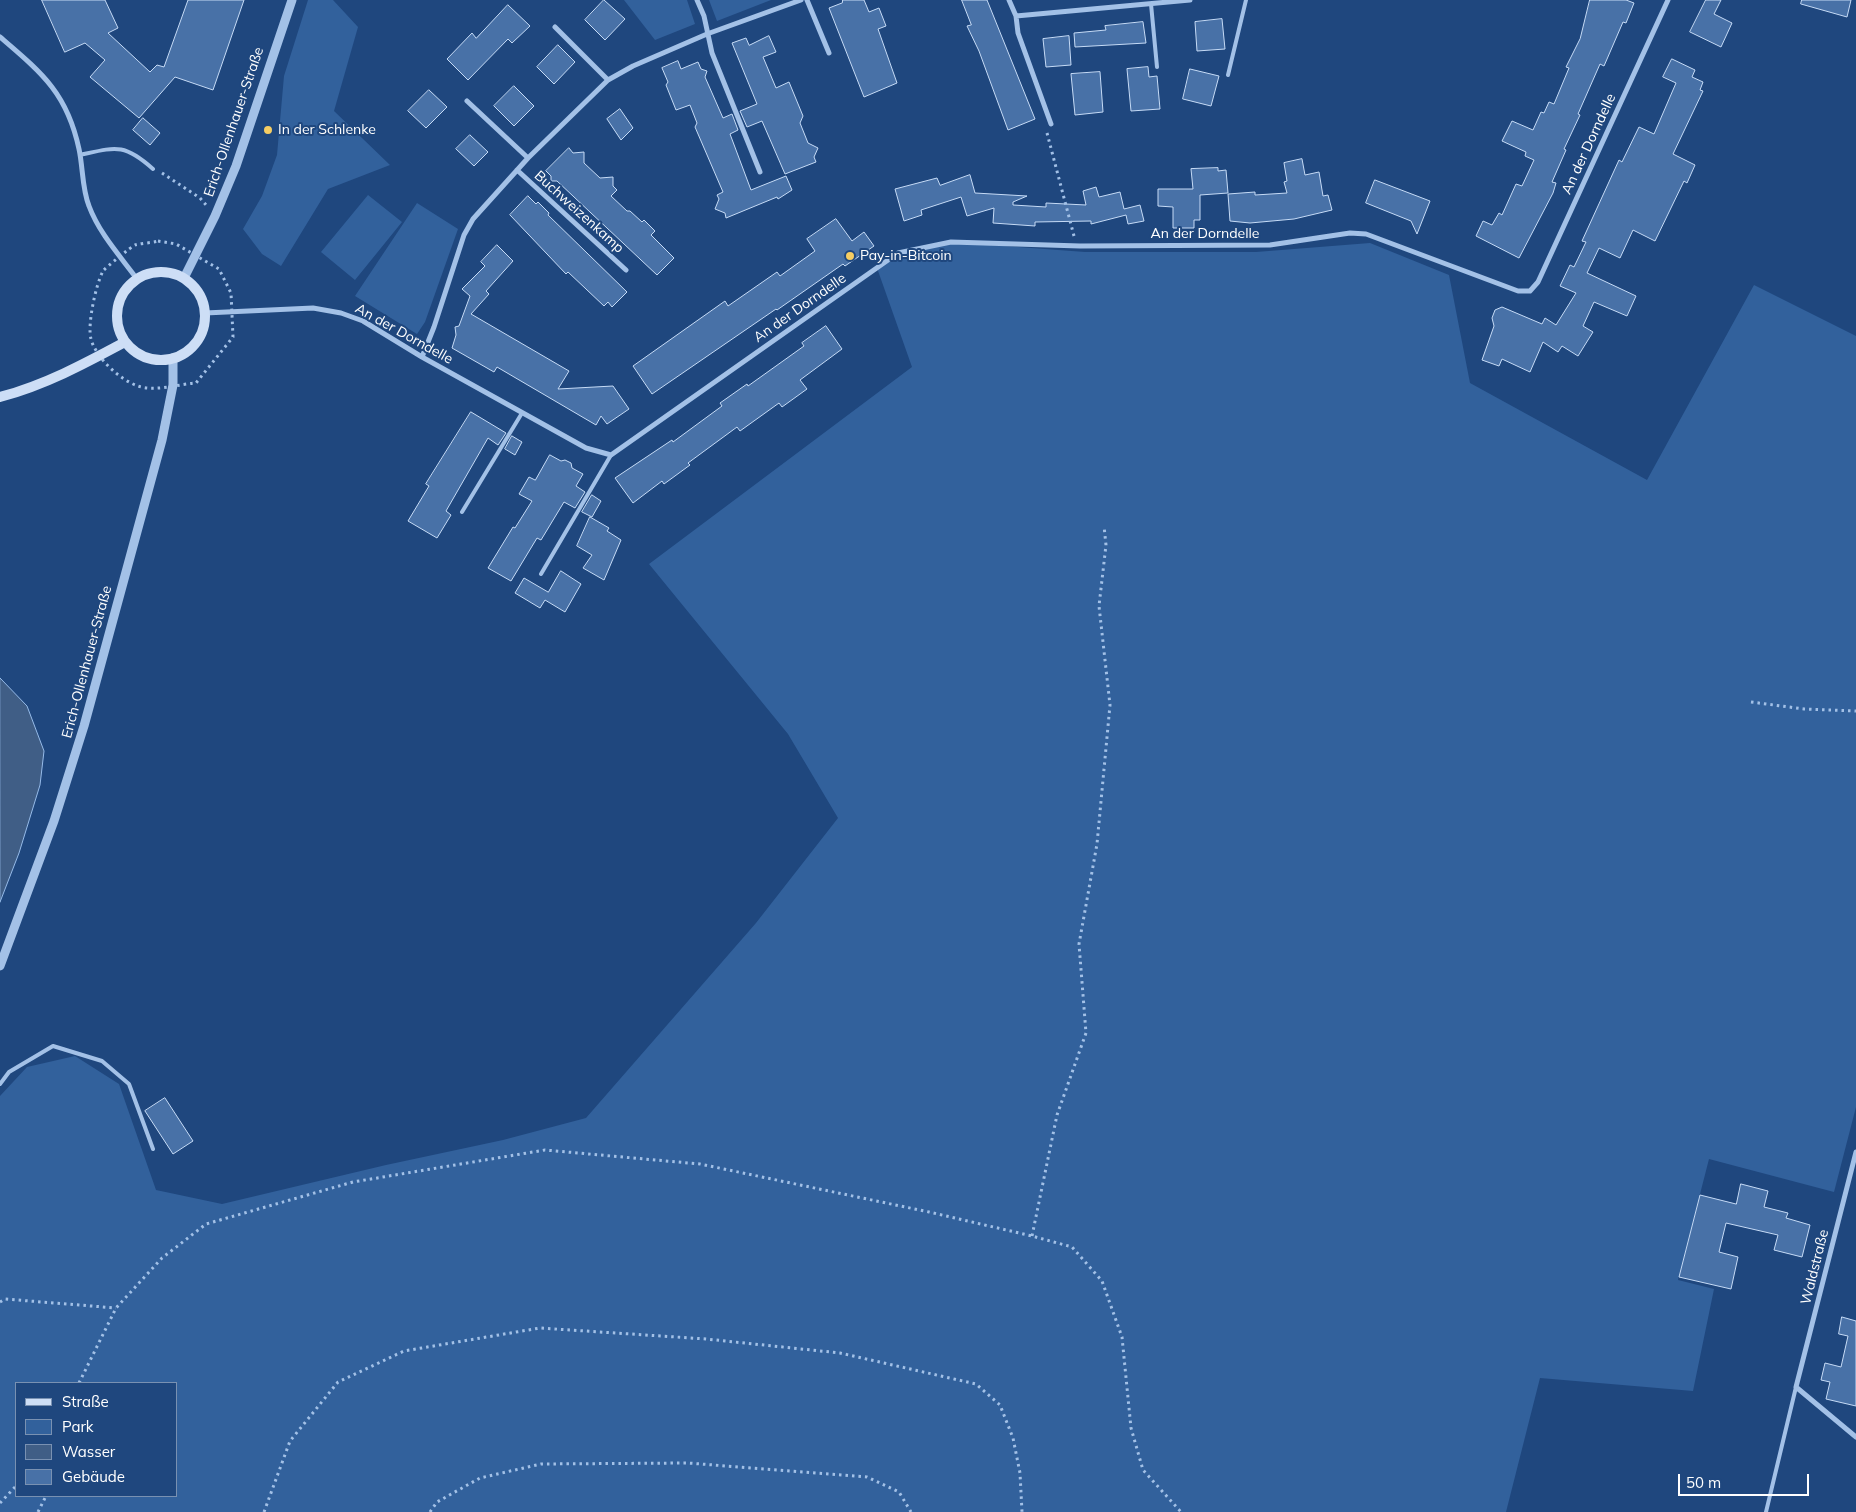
<!DOCTYPE html>
<meta charset="utf-8">
<style>
body{margin:0}
#map{position:relative;width:1856px;height:1512px;overflow:hidden;background:#1f477e;font-family:Mulish,sans-serif}
canvas{display:block}
.legend{position:absolute;left:15px;top:1382px;width:162px;height:115px;box-sizing:border-box;background:#1f477e;border:1px solid #7991b2;margin:0;padding:6px 9px;list-style:none;font-size:15px;color:#fff}
.legend li{display:flex;align-items:center;gap:10px;height:25px}
.legend b{width:25px;border:1px solid #7991b2}
.scale{position:absolute;left:1678px;top:1474px;width:131px;height:22px;box-sizing:border-box;border:2px solid #fff;border-top:0;padding-left:6px;font-size:15px;line-height:18px;white-space:nowrap;color:#fff;-webkit-text-stroke:4px #1f477e;paint-order:stroke}
</style>
<div id="map">
<canvas width="1856" height="1512"></canvas>
<ul class="legend">
<li><b style="height:6px;background:#cddef6"></b>Straße</li>
<li><b style="height:14px;background:#32619c"></b>Park</li>
<li><b style="height:14px;background:#405e86"></b>Wasser</li>
<li><b style="height:14px;background:#4871a7"></b>Gebäude</li>
</ul>
<div class="scale">50 m</div>
</div>
<script>
const ctx = document.querySelector('canvas').getContext('2d');
ctx.lineJoin = 'round';
function fill(path, color) {
  ctx.fillStyle = color;
  ctx.fill(path, 'evenodd');
}
function strokePath(path, color, width, dash) {
  ctx.strokeStyle = color;
  ctx.lineWidth = width;
  ctx.lineCap = dash ? 'butt' : 'round';
  ctx.setLineDash(dash || []);
  ctx.stroke(path);
}
function write(font, color, halo, rows, align = 'center') {
  ctx.font = font + ' Mulish,sans-serif';
  ctx.lineWidth = 4;
  ctx.setLineDash([]);
  ctx.textBaseline = 'middle';
  ctx.strokeStyle = halo;
  ctx.fillStyle = color;
  for (const [text, x, y, turn = 0] of rows) {
    ctx.save();
    ctx.translate(x, y);
    ctx.rotate((+turn || 0) * Math.PI / 180);
    ctx.textAlign = isNaN(turn) ? turn : align;
    if (halo) ctx.strokeText(text, 0, 0);
    ctx.fillText(text, 0, 0);
    ctx.restore();
  }
}
fill(new Path2D(`
 M 308,0 L 333,0 L 358,27 L 334,111 L 390,165 L 328,189 L 281,266 L 262,254 L 243,229 L 262,196 L 277,155 L 284,76 Z
 M 624,0 L 687,0 L 695,24 L 655,40 Z
 M 709,0 L 771,0 L 717,21 Z
 M 368,195 L 402,222 L 355,280 L 321,252 Z
 M 417,203 L 458,229 L 425,322 L 417,334 L 355,296 Z
 M 951,242 L 1085,252 L 1256,252 L 1370,243 L 1449,275 L 1470,383 L 1647,480 L 1754,285 L 1856,336 L 1856,1107 L 1834,1192 L 1709,1159 L 1678,1280 L 1714,1289 L 1693,1391 L 1540,1378 L 1506,1512 L 0,1512 L 0,1096 L 27,1067 L 75,1056 L 119,1084 L 156,1190 L 222,1204 L 386,1165 L 503,1140 L 586,1118 L 756,923 L 838,818 L 788,734 L 649,564 L 912,367 L 877,268 L 898,253 ZM 16,1383 L 176,1383 L 176,1496 L 16,1496 Z`), '#32619c');
const water = new Path2D(`
 M 0,678 L 27,706 L 44,751 L 40,785 L 19,853 L 0,902 Z`);
fill(water, '#405e86');
strokePath(water, '#96bbe9', 1);
const building = new Path2D(`
 M 42,0 L 105,0 L 118,28 L 108,33 L 150,72 L 157,65 L 164,67 L 188,0 L 244,0 L 213,90 L 175,77 L 139,118 L 90,77 L 105,60 L 85,43 L 65,52 Z
 M 604,0 L 625,19 L 605,40 L 585,20 Z
 M 843,0 L 864,0 L 869,12 L 879,8 L 886,26 L 878,29 L 897,83 L 864,97 L 829,8 L 842,3 Z
 M 962,0 L 987,0 L 1035,119 L 1008,130 L 979,51 L 967,26 L 971,25 Z
 M 1590,0 L 1626,0 L 1634,3 L 1626,23 L 1623,22 L 1604,66 L 1600,64 L 1578,114 L 1580,115 L 1564,149 L 1566,150 L 1552,182 L 1556,183 L 1553,193 L 1519,258 L 1476,236 L 1483,221 L 1492,225 L 1499,213 L 1502,215 L 1516,184 L 1522,186 L 1534,160 L 1525,156 L 1526,152 L 1502,141 L 1512,121 L 1533,130 L 1541,112 L 1544,113 L 1549,102 L 1554,104 L 1569,68 L 1566,67 L 1580,39 Z
 M 1706,0 L 1721,0 L 1714,14 L 1732,23 L 1721,47 L 1690,32 Z
 M 1802,0 L 1851,0 L 1847,17 L 1801,4 Z
 M 508,5 L 530,26 L 512,43 L 508,39 L 468,80 L 447,59 L 472,33 L 476,38 Z
 M 1222,19 L 1225,49 L 1197,51 L 1195,22 Z
 M 1143,22 L 1146,43 L 1075,47 L 1074,33 L 1106,30 L 1105,26 Z
 M 769,36 L 776,52 L 763,57 L 776,88 L 789,82 L 803,116 L 800,123 L 808,143 L 818,148 L 814,157 L 816,162 L 785,174 L 762,121 L 747,127 L 740,111 L 757,104 L 732,43 L 746,38 L 749,45 Z
 M 1069,36 L 1071,65 L 1046,67 L 1043,39 Z
 M 558,45 L 575,62 L 554,84 L 537,67 Z
 M 1672,59 L 1695,70 L 1692,77 L 1703,82 L 1700,90 L 1703,91 L 1673,154 L 1695,165 L 1687,183 L 1684,181 L 1655,241 L 1633,230 L 1620,258 L 1599,248 L 1587,273 L 1636,296 L 1627,316 L 1594,302 L 1583,326 L 1593,332 L 1578,356 L 1562,346 L 1558,352 L 1543,342 L 1530,372 L 1502,359 L 1499,366 L 1482,360 L 1494,326 L 1492,318 L 1495,310 L 1502,307 L 1542,324 L 1545,318 L 1556,325 L 1576,293 L 1560,286 L 1570,265 L 1574,267 L 1586,242 L 1582,241 L 1619,160 L 1622,162 L 1639,127 L 1654,134 L 1676,83 L 1663,77 Z
 M 678,61 L 681,69 L 698,62 L 701,69 L 707,71 L 705,77 L 723,118 L 732,114 L 738,130 L 730,134 L 751,190 L 786,176 L 792,190 L 778,199 L 777,197 L 726,218 L 725,213 L 715,209 L 719,199 L 717,195 L 723,192 L 695,127 L 697,123 L 690,105 L 676,110 L 666,85 L 668,82 L 662,68 Z
 M 1148,67 L 1149,77 L 1157,76 L 1160,109 L 1131,111 L 1127,69 Z
 M 1190,69 L 1219,76 L 1211,106 L 1183,99 Z
 M 1100,72 L 1103,112 L 1075,115 L 1071,74 Z
 M 514,86 L 534,106 L 514,126 L 494,106 Z
 M 429,90 L 447,107 L 426,128 L 408,111 Z
 M 620,109 L 633,128 L 621,140 L 607,119 Z
 M 143,118 L 160,133 L 150,145 L 133,130 Z
 M 470,135 L 488,152 L 474,166 L 456,149 Z
 M 569,148 L 573,153 L 584,152 L 584,163 L 600,178 L 613,177 L 613,186 L 617,190 L 611,196 L 627,211 L 630,211 L 642,222 L 644,220 L 655,231 L 651,235 L 674,258 L 657,275 L 557,181 L 551,181 L 551,176 L 546,171 Z
 M 1302,159 L 1305,175 L 1319,172 L 1323,196 L 1328,195 L 1332,210 L 1294,219 L 1250,223 L 1230,221 L 1228,194 L 1255,192 L 1255,195 L 1287,193 L 1284,182 L 1287,181 L 1284,163 Z
 M 1218,168 L 1218,171 L 1226,170 L 1228,193 L 1200,195 L 1200,220 L 1194,220 L 1194,228 L 1173,228 L 1173,207 L 1158,206 L 1158,189 L 1193,189 L 1191,169 Z
 M 970,175 L 975,193 L 1027,196 L 1013,202 L 1013,205 L 1046,207 L 1046,203 L 1086,205 L 1083,191 L 1096,187 L 1099,197 L 1120,192 L 1124,209 L 1140,205 L 1144,221 L 1128,224 L 1126,215 L 1091,224 L 1091,221 L 1035,222 L 1035,226 L 993,223 L 994,208 L 967,216 L 961,197 L 921,210 L 922,215 L 904,221 L 895,189 L 937,178 L 940,185 Z
 M 1375,180 L 1430,201 L 1417,234 L 1411,221 L 1366,203 Z
 M 528,196 L 536,204 L 538,202 L 549,213 L 548,215 L 627,292 L 612,307 L 608,302 L 604,306 L 568,272 L 566,274 L 510,215 Z
 M 836,219 L 852,241 L 864,232 L 874,246 L 845,266 L 843,264 L 777,310 L 776,309 L 652,394 L 633,366 L 725,301 L 728,306 L 777,272 L 780,276 L 815,251 L 807,239 Z
 M 497,245 L 513,261 L 486,291 L 489,294 L 471,314 L 569,371 L 558,389 L 613,386 L 629,409 L 607,424 L 601,416 L 596,425 L 497,367 L 494,372 L 452,348 L 456,335 L 455,327 L 459,326 L 470,296 L 462,289 L 485,266 L 481,262 Z
 M 826,326 L 842,349 L 800,380 L 807,389 L 782,407 L 779,403 L 740,431 L 737,427 L 688,463 L 690,465 L 664,484 L 662,481 L 633,503 L 615,478 L 672,440 L 673,442 L 722,406 L 720,403 L 747,384 L 748,386 L 804,346 L 802,343 Z
 M 471,412 L 506,433 L 498,445 L 488,438 L 446,511 L 451,515 L 437,538 L 408,521 L 429,486 L 426,484 Z
 M 512,436 L 522,442 L 515,455 L 505,449 Z
 M 550,455 L 561,461 L 565,460 L 571,463 L 572,468 L 583,474 L 576,486 L 585,492 L 575,508 L 564,502 L 541,540 L 537,538 L 511,581 L 488,568 L 513,527 L 515,528 L 532,501 L 519,494 L 529,477 L 535,480 Z
 M 592,495 L 601,501 L 592,517 L 582,512 Z
 M 590,517 L 609,528 L 607,531 L 621,540 L 604,580 L 583,568 L 592,555 L 577,546 Z
 M 561,571 L 581,584 L 565,612 L 545,600 L 540,608 L 515,593 L 524,578 L 548,592 Z
 M 165,1098 L 193,1141 L 173,1154 L 145,1111 Z
 M 1741,1184 L 1768,1191 L 1764,1207 L 1788,1213 L 1786,1218 L 1810,1225 L 1802,1257 L 1774,1250 L 1778,1235 L 1726,1223 L 1719,1252 L 1738,1257 L 1731,1289 L 1679,1277 L 1700,1195 L 1736,1204 Z
 M 1842,1317 L 1856,1321 L 1856,1406 L 1826,1399 L 1830,1382 L 1821,1380 L 1825,1363 L 1841,1367 L 1848,1336 L 1839,1334 Z`);
fill(building, '#4871a7');
strokePath(building, '#c6dbf6', 1);
strokePath(new Path2D(`
 M 1047,133 L 1074,236
 M 162,173 L 200,198 L 207,206
 M 158,241 L 176,244 L 219,269 L 231,293 L 233,337 L 196,383 C 179,384 155,392 138,386 C 120,380 96,358 91,339 C 87,325 96,284 103,271 C 104,269 132,246 135,245 C 142,243 151,243 158,241 Z
 M 1751,702 L 1804,709 L 1856,711
 M 1032,1236 L 1057,1115 L 1086,1033 L 1079,944 L 1097,844 L 1110,705 L 1099,606 L 1106,545 L 1104,526
 M 0,1302 L 5,1299 L 116,1308
 M 79,1383 L 116,1308 L 162,1258 L 206,1224 L 353,1182 L 545,1150 L 700,1164 L 929,1212 L 1032,1236 L 1072,1247 L 1102,1281 L 1122,1337 L 1131,1428 L 1143,1470 L 1181,1512
 M 0,1503 L 16,1486
 M 38,1512 L 46,1496
 M 264,1512 L 290,1441 L 338,1382 L 404,1351 L 540,1328 L 706,1339 L 840,1353 L 976,1384 L 1000,1405 L 1013,1438 L 1020,1473 L 1022,1512
 M 430,1512 L 437,1502 L 480,1478 L 541,1464 L 688,1463 L 867,1477 L 899,1492 L 911,1512`), '#a3c1e7', 3, [2.5, 4]);
strokePath(new Path2D(`
 M 1151,4 L 1157,67
 M 1228,75 L 1246,0
 M 80,155 C 116,147 124,143 153,169
 M 462,512 L 522,413
 M 541,574 L 611,455
 M 0,1084 L 9,1072 L 53,1046 L 102,1061 L 129,1084 L 153,1149
 M 1766,1512 L 1796,1387`), '#a3c1e7', 4);
strokePath(new Path2D(`
 M 697,0 L 704,16 L 712,53 L 760,172
 M 807,0 L 829,53
 M 1009,0 L 1016,16 L 1190,0
 M 1016,16 L 1018,33 L 1051,124
 M 555,27 L 608,80
 M 0,37 C 42,73 67,93 79,149 C 83,167 82,189 89,206 C 99,233 120,256 137,279
 M 467,101 L 528,158
 M 517,170 L 626,270
 M 205,313 L 313,308 L 341,313 L 363,321 L 422,357 L 586,448 L 611,455 L 898,253 L 951,242 L 1080,246 L 1270,245 L 1350,233 L 1366,234 L 1518,291 L 1530,291 L 1538,282 L 1668,0
 M 422,357 L 434,327 L 464,235 L 473,219 L 528,158 L 608,80 L 633,66 L 707,34 L 801,0
 M 1856,1152 L 1796,1387 L 1856,1437`), '#a3c1e7', 5);
strokePath(new Path2D(`
 M 184,278 L 215,216 L 236,166 L 292,0
 M 0,966 L 54,821 L 84,726 L 162,440 L 173,385 L 173,358`), '#a3c1e7', 9);
strokePath(new Path2D(`
 M117 316a44 44 0 1 1 88 0a44 44 0 1 1-88 0Z
 M 0,397 C 45,385 84,364 125,342`), '#cddef6', 10);
for (const [x, y, r, color] of [
 [268,130,5,"#f5cd63"],
 [850,256,5,"#f5cd63"]
]) {
  const dot = new Path2D();
  dot.arc(x, y, r, 0, 2 * Math.PI);
  ctx.fillStyle = color;
  ctx.fill(dot);
  strokePath(dot, '#1f477e', 2);
}
write('14px', '#fff', '#1f477e', [
 ["Erich-Ollenhauer-Straße",234,122,-71],
 ["An der Dorndelle",1589,144,-65],
 ["Buchweizenkamp",579,212,42],
 ["An der Dorndelle",1205,234],
 ["An der Dorndelle",800,308,-35],
 ["An der Dorndelle",404,334,29],
 ["Erich-Ollenhauer-Straße",87,662,-75],
 ["Waldstraße",1815,1267,-76]
]);
write('14px', '#fff', '#1f477e', [
 ["In der Schlenke",278,130],
 ["Pay-in-Bitcoin",860,256]
], 'left');
</script>
